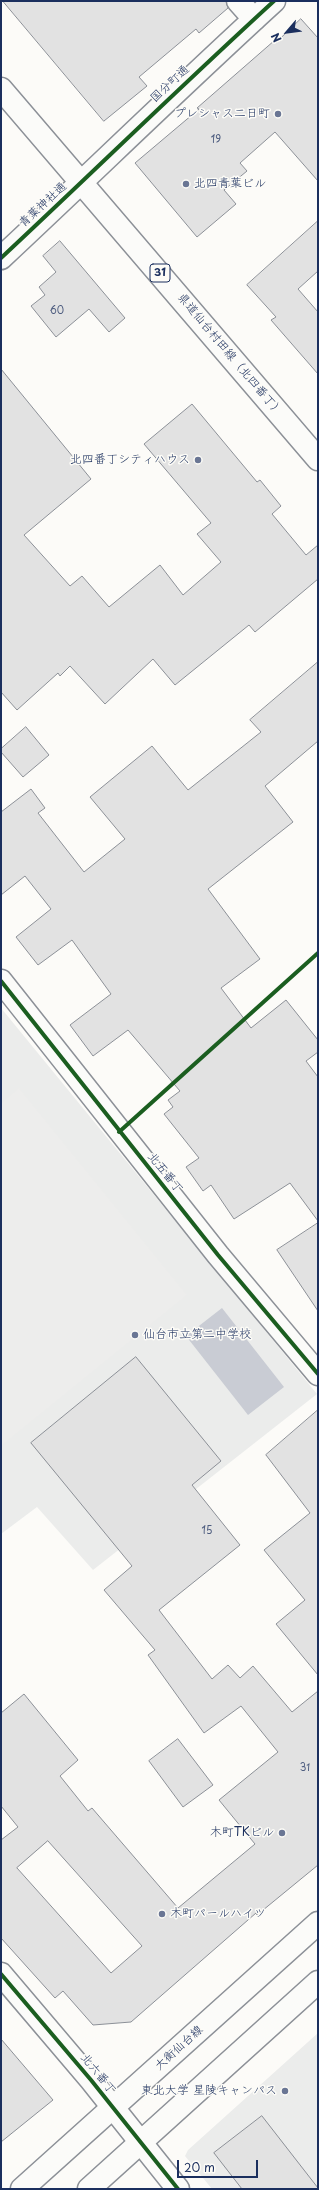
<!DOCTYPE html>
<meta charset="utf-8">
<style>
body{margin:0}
#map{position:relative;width:319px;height:2190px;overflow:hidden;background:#fcfbf8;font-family:"Playpen Sans",sans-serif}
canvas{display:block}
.frame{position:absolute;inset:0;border:2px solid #1b2f5e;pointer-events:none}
.north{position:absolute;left:267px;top:12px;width:40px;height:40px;-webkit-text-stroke:3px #fdfcf7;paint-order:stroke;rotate:242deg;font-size:11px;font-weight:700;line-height:16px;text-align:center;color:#1b2f5e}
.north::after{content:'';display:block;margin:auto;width:14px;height:18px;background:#1b2f5e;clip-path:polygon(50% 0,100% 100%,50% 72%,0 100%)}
.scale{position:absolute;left:177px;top:2160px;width:81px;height:18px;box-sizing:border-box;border:2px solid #1b2f5e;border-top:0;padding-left:5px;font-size:12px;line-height:14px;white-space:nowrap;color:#1b2f5e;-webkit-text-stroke:3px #fdfcf7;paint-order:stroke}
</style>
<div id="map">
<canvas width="319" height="2190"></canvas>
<div class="frame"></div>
<div class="north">N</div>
<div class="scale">20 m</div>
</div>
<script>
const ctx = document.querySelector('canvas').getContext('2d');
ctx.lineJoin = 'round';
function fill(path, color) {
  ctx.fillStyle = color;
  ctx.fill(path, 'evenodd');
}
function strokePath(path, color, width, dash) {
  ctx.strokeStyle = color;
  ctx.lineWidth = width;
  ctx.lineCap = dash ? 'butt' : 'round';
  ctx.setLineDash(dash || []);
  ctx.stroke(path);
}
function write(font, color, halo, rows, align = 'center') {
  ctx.font = font + ' "Playpen Sans","Klee One",sans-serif';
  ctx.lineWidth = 3;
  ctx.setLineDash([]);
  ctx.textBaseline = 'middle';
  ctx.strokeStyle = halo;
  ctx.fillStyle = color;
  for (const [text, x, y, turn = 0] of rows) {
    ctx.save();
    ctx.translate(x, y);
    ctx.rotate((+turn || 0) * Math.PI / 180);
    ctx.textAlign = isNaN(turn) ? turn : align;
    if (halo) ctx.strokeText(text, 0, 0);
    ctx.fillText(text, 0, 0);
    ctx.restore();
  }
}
fill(new Path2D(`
 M 1,1008 L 317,1394 L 93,1570 L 37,1507 L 1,1534 Z
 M 318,2033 L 318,2189 L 212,2189 L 185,2156 L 188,2150 Z`), '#ebeceb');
fill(new Path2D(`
 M 19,1088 L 187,1295 L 1,1446 L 1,1103 Z`), '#ededec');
fill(new Path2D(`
 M 222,1308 L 284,1387 L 248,1415 L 186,1336 Z`), '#c9ccd4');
const building = new Path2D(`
 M 3,1 L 226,1 L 228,8 L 199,33 L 196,29 L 139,77 L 147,86 L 104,121 Z
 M 301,19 L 318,38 L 318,181 L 275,132 L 240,163 L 247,171 L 224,190 L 236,204 L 197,237 L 135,163 L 199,109 L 197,108 L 275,40 L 276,42 Z
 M 318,221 L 318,271 L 298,289 L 318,312 L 318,374 L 271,320 L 276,317 L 247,285 Z
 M 60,241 L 125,318 L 109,332 L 89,309 L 56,337 L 31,306 L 45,295 L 39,287 L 56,272 L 43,256 Z
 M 1,369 L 91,479 L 24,535 L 70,586 L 82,576 L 109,607 L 160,565 L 183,595 L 221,562 L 197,534 L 211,523 L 144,444 L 192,404 L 257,482 L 260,480 L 281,506 L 272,514 L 306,555 L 318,545 L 318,579 L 255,632 L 249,625 L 175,685 L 153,659 L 105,704 L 70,666 L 60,676 L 58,673 L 17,710 L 1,692 Z
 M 318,662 L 318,741 L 265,786 L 293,822 L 208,889 L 260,959 L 221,988 L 251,1028 L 286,1000 L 318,1040 L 318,1052 L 306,1061 L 318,1077 L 318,1221 L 290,1183 L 234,1219 L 211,1185 L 203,1191 L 186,1167 L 199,1158 L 164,1114 L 173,1107 L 168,1100 L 180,1091 L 128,1030 L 93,1056 L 70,1025 L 111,994 L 72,940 L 38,965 L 16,937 L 51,909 L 25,876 L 1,895 L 1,812 L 31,789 L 45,808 L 38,813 L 84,872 L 125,839 L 90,797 L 152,746 L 188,790 L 261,732 L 250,720 Z
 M 26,727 L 49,755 L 23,777 L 1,752 L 1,749 Z
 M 318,1223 L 318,1311 L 277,1250 Z
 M 136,1357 L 221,1461 L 192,1485 L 240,1545 L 159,1610 L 212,1679 L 228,1665 L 240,1678 L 253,1666 L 292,1712 L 318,1691 L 318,1865 L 257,1915 L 256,1913 L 131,2022 L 93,2025 L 63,1991 L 55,1998 L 1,1938 L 1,1840 L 18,1827 L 1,1806 L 1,1713 L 24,1694 L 78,1760 L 60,1776 L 88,1811 L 92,1808 L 178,1908 L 255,1844 L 219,1800 L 278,1752 L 241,1706 L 204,1733 L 148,1655 L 155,1650 L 104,1590 L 132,1566 L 31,1443 ZM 48,1841 L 142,1946 L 111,1973 L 17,1868 Z
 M 318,1410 L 318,1675 L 276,1624 L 305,1600 L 264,1550 L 310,1513 L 266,1455 Z
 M 178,1739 L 213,1785 L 183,1807 L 149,1761 Z
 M 1,2039 L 53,2100 L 1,2142 Z
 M 262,2116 L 318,2188 L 318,2189 L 242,2189 L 214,2153 Z`);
fill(building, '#e2e2e2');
strokePath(building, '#8c9097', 1);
const minor = new Path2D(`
 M 238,1 L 254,19
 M 1,981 L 218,1255 L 318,1374`);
const tertiary = new Path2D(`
 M 1,258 C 92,173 182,85 274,1
 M 1,1974 L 91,2080 L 178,2189`);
const secondary = new Path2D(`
 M 22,2189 L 318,1923
 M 89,2189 L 318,1982`);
const primary = new Path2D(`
 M 1,89 L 318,459`);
strokePath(minor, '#8c9097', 25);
strokePath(tertiary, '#8c9097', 25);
strokePath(secondary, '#8c9097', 25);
strokePath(primary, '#8c9097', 25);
strokePath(minor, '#fbfbf9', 22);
strokePath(tertiary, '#fbfbf9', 22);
strokePath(secondary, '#fbfbf9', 22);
strokePath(primary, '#fbfbf9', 22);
strokePath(new Path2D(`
 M 1,258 C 92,173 182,85 274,1
 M 1,981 L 218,1255 L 318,1374
 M 119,1132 L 318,953
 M 1,1974 L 91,2080 L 178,2189`), '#1b5e20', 4);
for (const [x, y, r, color] of [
 [278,114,4,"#6a7694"],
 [186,184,4,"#6a7694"],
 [198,460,4,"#6a7694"],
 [135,1335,4,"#6a7694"],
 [282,1833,4,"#6a7694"],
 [162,1914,4,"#6a7694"],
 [285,2091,4,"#6a7694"]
]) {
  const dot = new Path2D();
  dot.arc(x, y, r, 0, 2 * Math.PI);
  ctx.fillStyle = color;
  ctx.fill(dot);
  strokePath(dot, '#fdfcf7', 1.5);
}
write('10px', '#4d5c7f', null, [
 ["19",216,140],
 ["60",57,311],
 ["15",207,1531],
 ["31",305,1768]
]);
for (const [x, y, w] of [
 [160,273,20]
]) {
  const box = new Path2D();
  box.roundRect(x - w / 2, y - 9, w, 18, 3);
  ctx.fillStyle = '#fdfcf7';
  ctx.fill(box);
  strokePath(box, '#1b2f5e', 1);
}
write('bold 11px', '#1b2f5e', null, [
 ["31",160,273]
]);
write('12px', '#1b2f5e', '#fdfcf7', [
 ["国分町通",170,84,-43],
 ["青葉神社通",43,205,-43],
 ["県道仙台村田線（北四番丁）",230,355,50],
 ["北五番丁",165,1173,51],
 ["大衡仙台線",179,2048,-42],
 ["北六番丁",98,2074,51]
]);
write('12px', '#1b2f5e', '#fdfcf7', [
 ["プレシャス二日町",270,114],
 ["北四青葉ビル",194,184,"left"],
 ["北四番丁シティハウス",190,460],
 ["仙台市立第二中学校",143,1335,"left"],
 ["木町TKビル",274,1833],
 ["木町パールハイツ",170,1914,"left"],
 ["東北大学 星陵キャンパス",277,2091]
], 'right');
</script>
